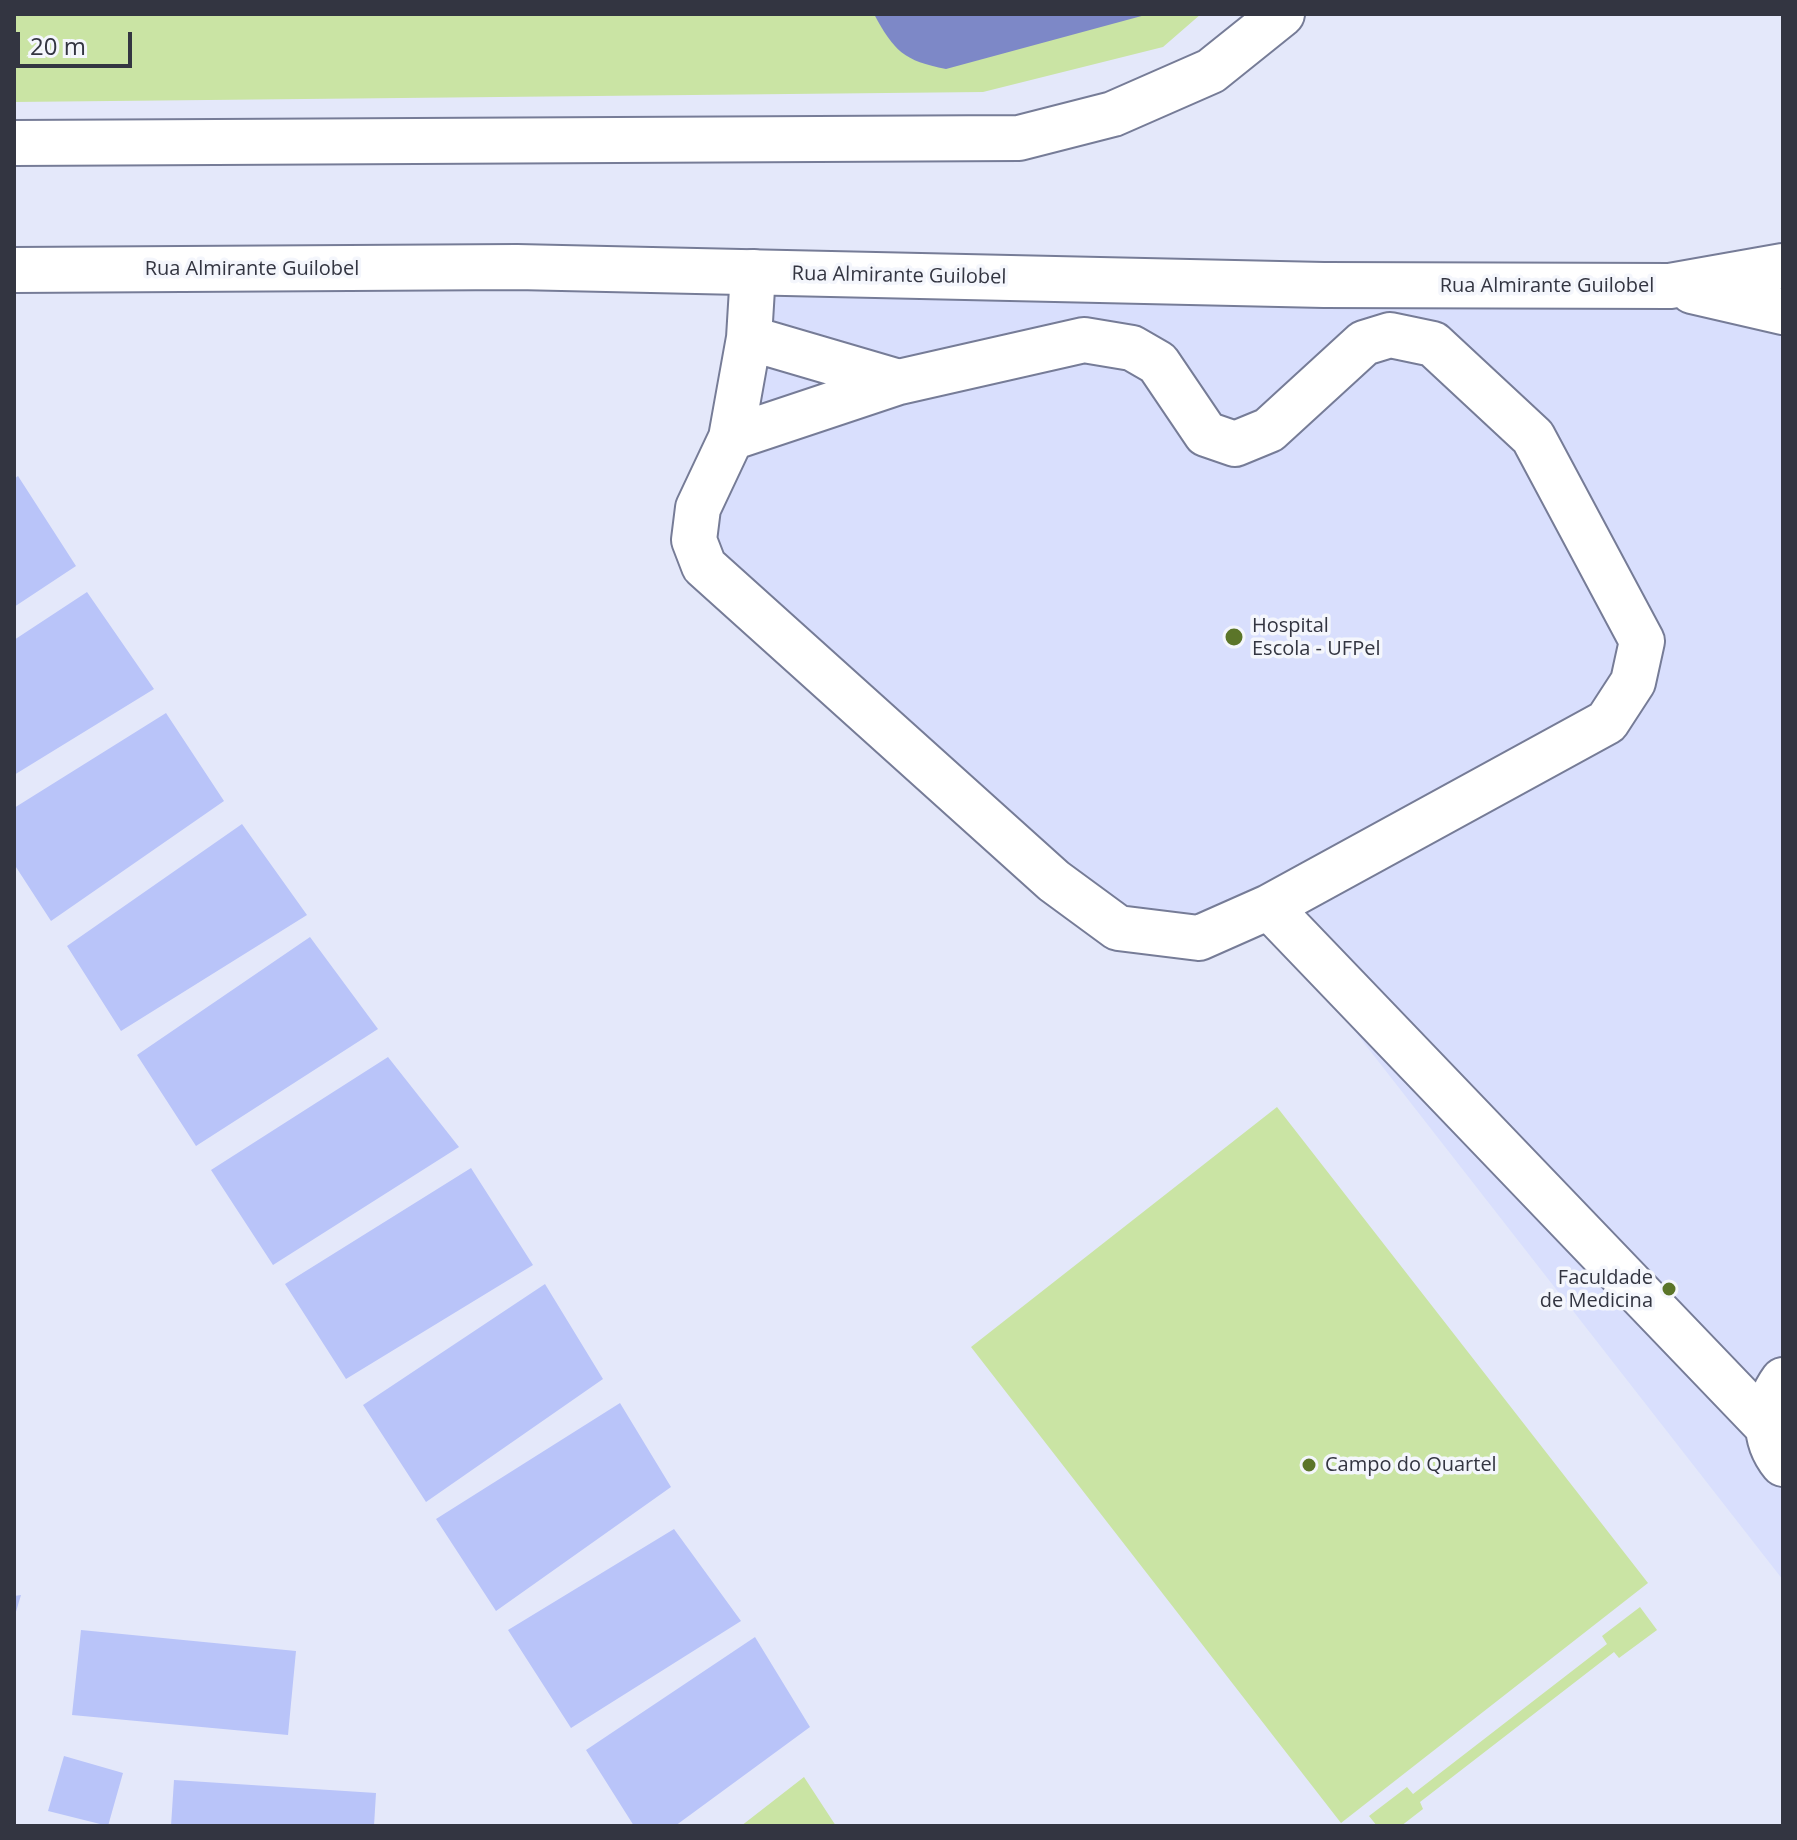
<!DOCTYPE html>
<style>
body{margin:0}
#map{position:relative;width:1797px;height:1840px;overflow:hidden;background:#e4e8fa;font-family:"Open Sans",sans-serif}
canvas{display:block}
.frame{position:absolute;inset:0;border:16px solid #333541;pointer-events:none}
.scale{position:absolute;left:16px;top:32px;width:116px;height:36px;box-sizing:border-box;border:4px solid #333541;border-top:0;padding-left:10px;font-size:24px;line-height:28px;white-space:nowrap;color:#333541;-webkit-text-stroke:6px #f4f6fc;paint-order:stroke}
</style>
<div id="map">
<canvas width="1797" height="1840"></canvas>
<div class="frame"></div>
<div class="scale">20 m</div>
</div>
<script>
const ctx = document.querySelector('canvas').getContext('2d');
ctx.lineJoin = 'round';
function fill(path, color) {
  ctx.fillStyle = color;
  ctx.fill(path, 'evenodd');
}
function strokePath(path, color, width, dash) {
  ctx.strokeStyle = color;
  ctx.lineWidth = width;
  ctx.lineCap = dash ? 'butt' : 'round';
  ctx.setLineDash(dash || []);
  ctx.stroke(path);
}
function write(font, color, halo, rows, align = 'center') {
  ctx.font = font + ' "Open Sans",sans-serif';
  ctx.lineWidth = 7;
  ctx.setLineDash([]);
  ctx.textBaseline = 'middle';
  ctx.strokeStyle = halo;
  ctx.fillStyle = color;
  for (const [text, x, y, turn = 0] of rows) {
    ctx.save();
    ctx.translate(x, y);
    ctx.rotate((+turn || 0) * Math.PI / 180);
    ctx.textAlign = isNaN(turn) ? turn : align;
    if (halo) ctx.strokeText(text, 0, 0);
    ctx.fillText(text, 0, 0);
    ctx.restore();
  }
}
fill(new Path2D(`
 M 752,285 L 1661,302 L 1783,331 L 1783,1580 L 1261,911 L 1118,928 L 704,566 Z`), '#d9dffd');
fill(new Path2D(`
 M 14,14 L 1201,14 L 1163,47 L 983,92 L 14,102 Z
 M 1277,1107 L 1648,1583 L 1341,1823 L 971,1347 Z
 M 1640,1607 L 1657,1630 L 1619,1658 L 1614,1652 L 1420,1802 L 1423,1809 L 1401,1826 L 1377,1826 L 1369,1816 L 1407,1787 L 1413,1794 L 1607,1644 L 1602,1636 Z
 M 804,1777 L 836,1826 L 741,1826 Z`), '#cae4a4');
fill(new Path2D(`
 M 874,14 L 1149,14 L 946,69 C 904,61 894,51 874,14 Z`), '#7d88c7');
fill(new Path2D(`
 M 18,476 L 76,566 L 14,607 L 14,479 Z
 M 87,592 L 154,689 L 14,775 L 14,640 Z
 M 166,713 L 224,801 L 51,921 L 14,864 L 14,808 Z
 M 242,824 L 307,915 L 121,1031 L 67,946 Z
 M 310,937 L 378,1029 L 196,1146 L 137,1055 Z
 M 388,1057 L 459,1147 L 273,1265 L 211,1170 Z
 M 471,1168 L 533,1265 L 346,1379 L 285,1284 Z
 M 545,1284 L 603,1379 L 426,1502 L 363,1405 Z
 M 620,1403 L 671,1487 L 496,1611 L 436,1519 Z
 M 674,1529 L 741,1621 L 571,1728 L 508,1630 Z
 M 21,1595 L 15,1615 L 14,1615 L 14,1596 Z
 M 81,1630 L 296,1651 L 288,1735 L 72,1715 Z
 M 755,1637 L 810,1727 L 675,1826 L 634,1826 L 586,1750 Z
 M 64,1756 L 123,1773 L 108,1826 L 48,1811 Z
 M 174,1780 L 376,1793 L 374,1826 L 171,1826 Z`), '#b9c4f9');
const minor = new Path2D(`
 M 753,272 L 749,338 L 731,438 L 698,508 L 694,540 L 704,566 L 1054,881 L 1118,928 L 1199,938 L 1269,907 L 1765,1424
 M 749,338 L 899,382
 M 731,438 L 899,382 L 1084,340 L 1132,348 L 1158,363 L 1206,434 L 1235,444 L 1269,430 L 1364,343 L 1390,335 L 1433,344 L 1533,437 L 1642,641 L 1633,682 L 1607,722 L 1269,907
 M 1783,1380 C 1764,1406 1762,1438 1783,1464`);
const major = new Path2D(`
 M 14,143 L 1019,138 L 1113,114 L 1211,71 L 1282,14
 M 14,270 L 517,267 L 1324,285 L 1670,286 L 1783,266
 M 1692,291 L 1783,312`);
strokePath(minor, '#767c97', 48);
strokePath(major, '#767c97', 48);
strokePath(minor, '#fff', 44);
strokePath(major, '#fff', 44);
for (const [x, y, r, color] of [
 [1234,637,10,"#5b7529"],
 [1669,1289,8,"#5b7529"],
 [1309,1465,8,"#5b7529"]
]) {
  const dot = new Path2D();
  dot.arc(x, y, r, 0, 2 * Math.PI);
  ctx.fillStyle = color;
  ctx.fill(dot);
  strokePath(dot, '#f4f6fc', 3);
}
write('20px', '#333541', '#f4f6fc', [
 ["Rua Almirante Guilobel",252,269],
 ["Rua Almirante Guilobel",899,276,1],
 ["Rua Almirante Guilobel",1547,286]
]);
write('20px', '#333541', '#f4f6fc', [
 ["Hospital",1252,626],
 ["Escola - UFPel",1252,649],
 ["Faculdade",1653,1278,"right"],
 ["de Medicina",1653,1301,"right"],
 ["Campo do Quartel",1325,1465]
], 'left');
</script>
